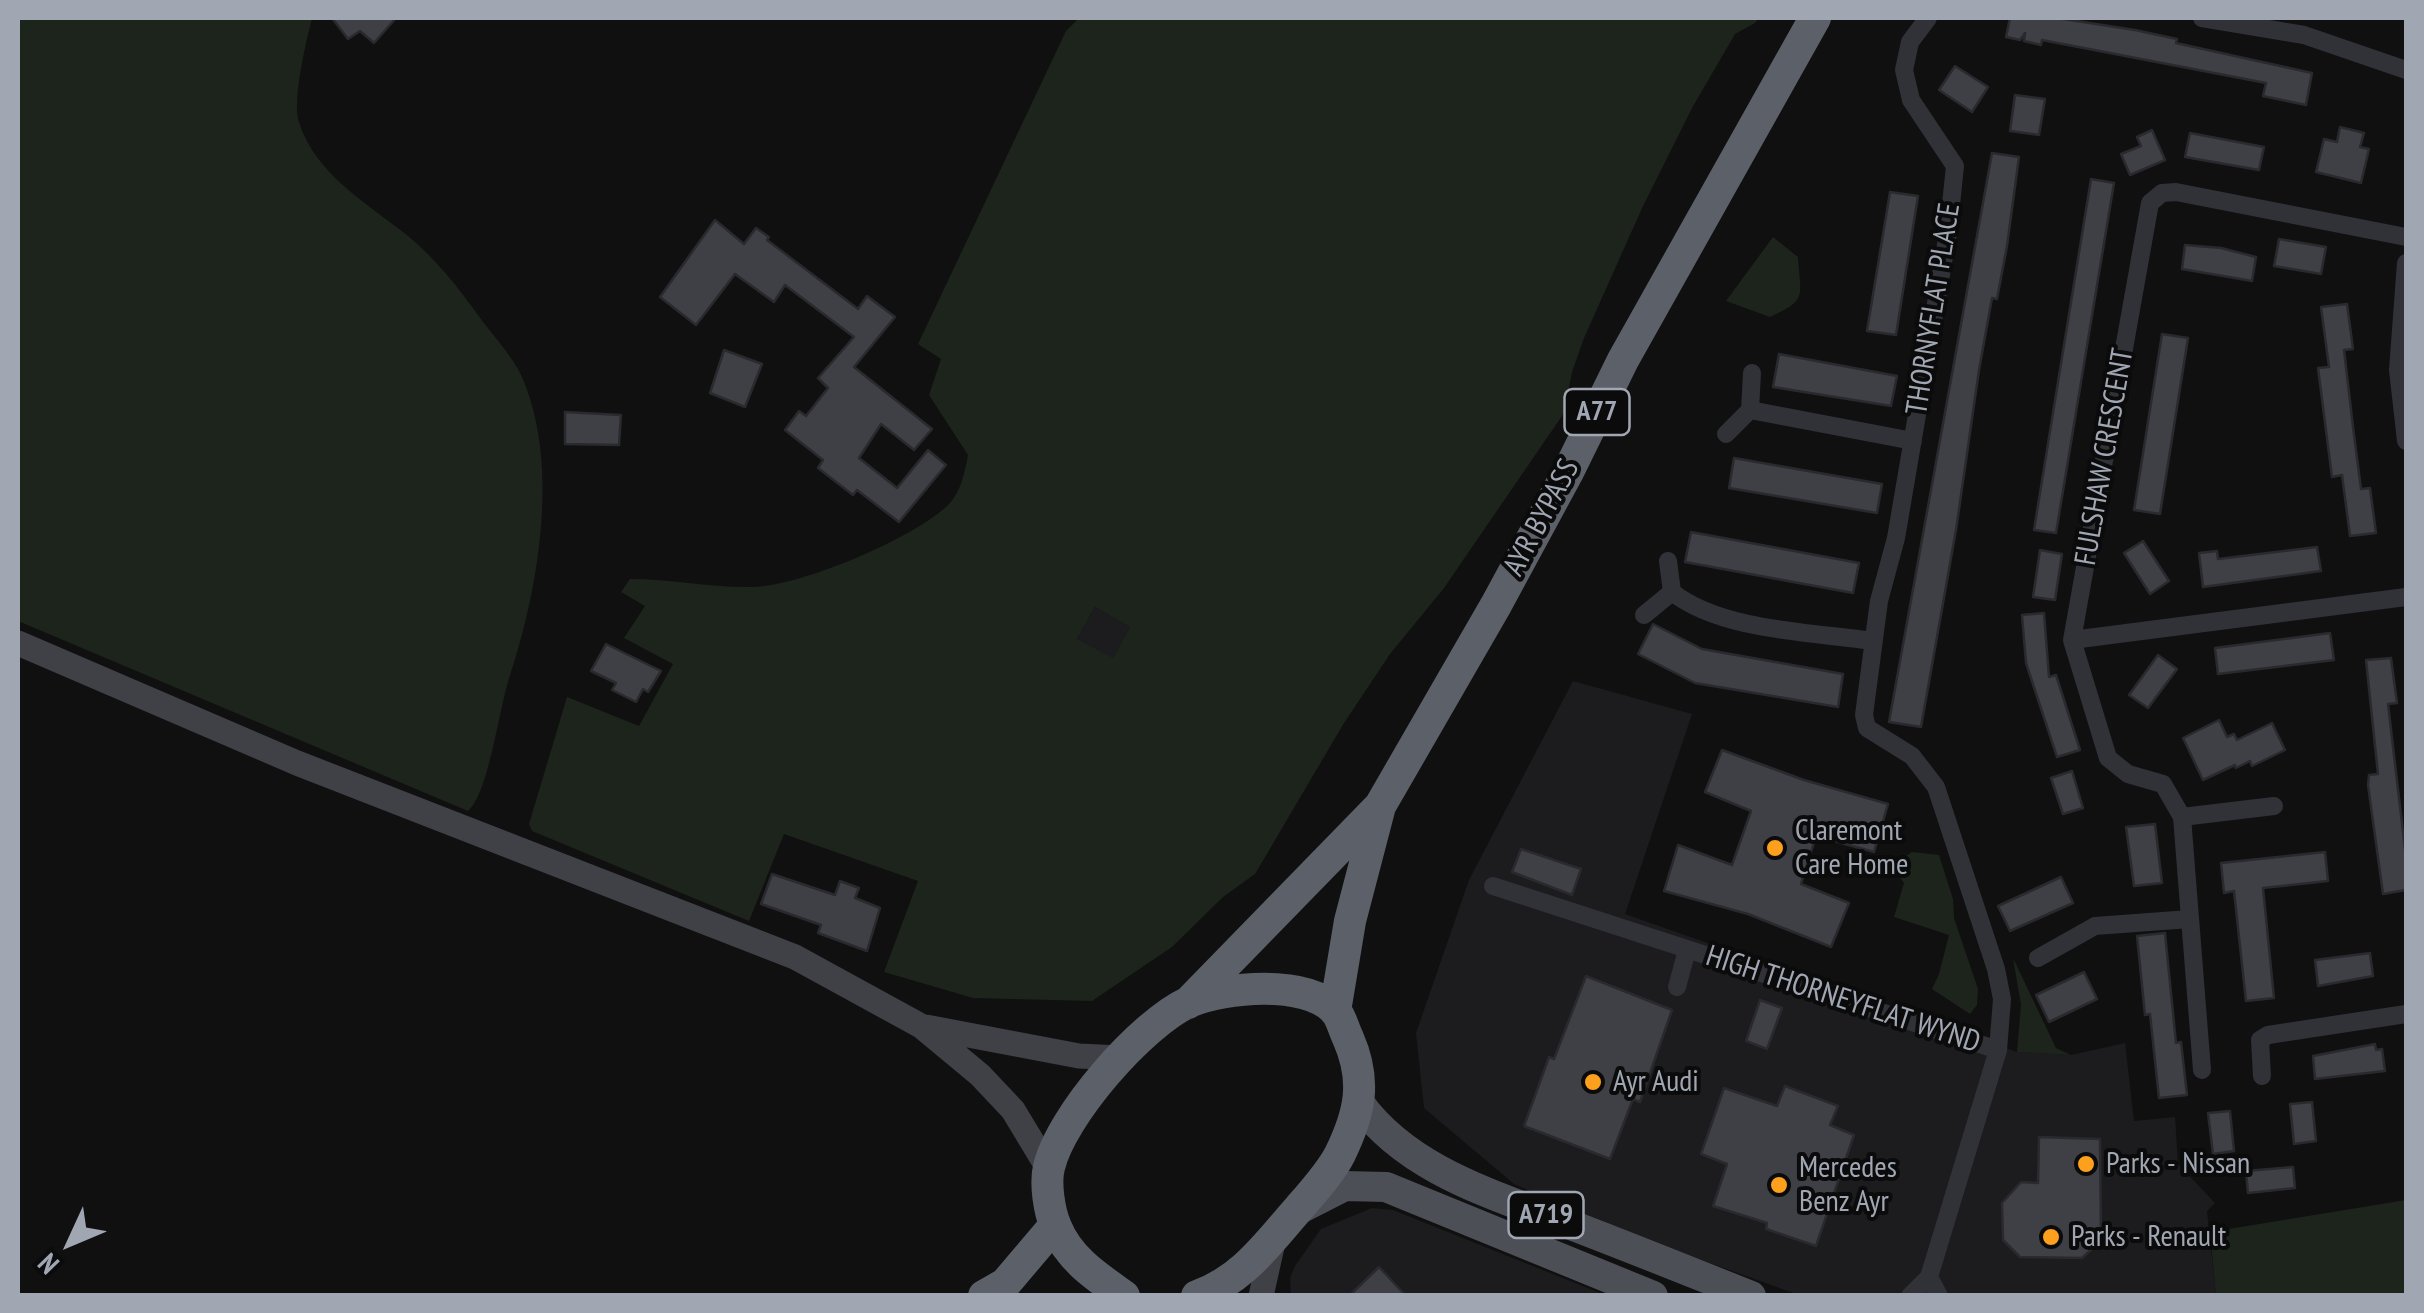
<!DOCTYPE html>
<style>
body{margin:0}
#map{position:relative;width:2424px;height:1313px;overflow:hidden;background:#101011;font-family:"PT Sans Narrow",sans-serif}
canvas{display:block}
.frame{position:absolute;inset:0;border:20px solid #a0a7b3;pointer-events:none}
.north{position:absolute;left:20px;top:1193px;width:100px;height:100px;-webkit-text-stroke:8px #0b0b0c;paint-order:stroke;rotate:226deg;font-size:28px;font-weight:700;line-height:40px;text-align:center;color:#a0a7b3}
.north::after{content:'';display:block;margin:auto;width:35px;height:45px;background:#a0a7b3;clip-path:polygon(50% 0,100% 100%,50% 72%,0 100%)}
</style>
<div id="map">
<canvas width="2424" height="1313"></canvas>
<div class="frame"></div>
<div class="north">N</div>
</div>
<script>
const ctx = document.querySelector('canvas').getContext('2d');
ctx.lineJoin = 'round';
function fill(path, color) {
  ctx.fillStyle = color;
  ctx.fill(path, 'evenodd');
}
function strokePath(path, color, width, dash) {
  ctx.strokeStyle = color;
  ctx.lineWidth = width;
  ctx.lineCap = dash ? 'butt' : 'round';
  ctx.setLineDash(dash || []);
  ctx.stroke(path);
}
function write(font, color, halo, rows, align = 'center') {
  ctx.font = font + ' "PT Sans Narrow",sans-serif';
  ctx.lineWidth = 8;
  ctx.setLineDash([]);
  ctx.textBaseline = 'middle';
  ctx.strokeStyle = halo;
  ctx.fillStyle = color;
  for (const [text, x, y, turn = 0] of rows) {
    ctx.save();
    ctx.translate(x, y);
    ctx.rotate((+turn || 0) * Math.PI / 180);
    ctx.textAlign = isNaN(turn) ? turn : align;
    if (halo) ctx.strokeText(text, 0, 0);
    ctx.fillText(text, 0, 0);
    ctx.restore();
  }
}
fill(new Path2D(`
 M 1095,607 L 1130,627 L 1113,659 L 1077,639 Z
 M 1573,681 L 1692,714 L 1625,914 L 2017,1052 L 2071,1055 L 2125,1043 L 2134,1121 L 2175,1117 L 2178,1164 L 2215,1203 L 2207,1211 L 2216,1295 L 1799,1295 L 1618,1230 L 1514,1184 L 1424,1108 L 1416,1033 L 1469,880 Z
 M 1372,1208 L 1393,1210 L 1605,1295 L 1291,1295 L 1290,1278 L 1295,1266 L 1321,1229 Z`), '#1c1c1e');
fill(new Path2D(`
 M 18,18 L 312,18 C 306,42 292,100 299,122 C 315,174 368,204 408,236 C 436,259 457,286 478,315 C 492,335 512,355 522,377 C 561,467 538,592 508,682 C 499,711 488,795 468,811 L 18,621 Z
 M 1079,18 L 1759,18 L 1755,23 L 1735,34 L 1692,108 L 1643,206 L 1584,338 L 1572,372 L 1564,413 L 1444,588 L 1390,654 L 1344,723 L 1255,874 L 1223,897 L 1172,947 L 1092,1001 L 973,998 L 884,972 L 918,881 L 784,834 L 749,921 L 532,831 L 529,824 L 567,697 L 639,726 L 673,664 L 624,638 L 645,606 L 621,592 L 630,579 C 671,579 712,588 753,587 C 801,586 915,538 949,504 C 961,492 965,471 968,455 L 929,395 L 941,359 L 918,344 L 1066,31 ZM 1095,607 L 1130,627 L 1113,658 L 1077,639 Z
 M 1773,237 L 1798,257 C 1800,297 1809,299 1770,317 L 1726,301 Z
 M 1912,852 L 1939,855 L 1953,899 L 1954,918 L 1978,989 L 1977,1005 L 1970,1014 L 1932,989 L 1939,974 L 1949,935 L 1894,917 L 1904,883 L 1899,876 L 1885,870 Z
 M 2013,958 L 2056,1048 L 2071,1055 L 2017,1052 L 2021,1005 Z
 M 2406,1200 L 2406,1295 L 2216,1295 L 2210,1232 Z`), '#1c241c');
const building = new Path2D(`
 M 332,18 L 396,18 L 374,43 L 360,31 L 348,39 Z
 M 2010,18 L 2057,18 L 2135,30 L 2177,39 L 2176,43 L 2312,73 L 2306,105 L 2263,96 L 2266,83 L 2042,40 L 2041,45 L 2024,41 L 2025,33 L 2020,40 L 2006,37 Z
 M 1955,66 L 1988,87 L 1972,112 L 1939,90 Z
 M 2015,95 L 2045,99 L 2039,135 L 2010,131 Z
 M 2340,127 L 2364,133 L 2360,147 L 2369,149 L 2361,183 L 2316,172 L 2324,139 L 2337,142 Z
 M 2152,130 L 2165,160 L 2130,175 L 2121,154 L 2141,146 L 2137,137 Z
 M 2190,133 L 2264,147 L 2259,170 L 2185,157 Z
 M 1992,153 L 2019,157 L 2007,246 L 1997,299 L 1992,298 L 1979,370 L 1956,530 L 1921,727 L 1889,722 Z
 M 2091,179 L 2114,183 L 2056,533 L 2034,530 Z
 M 1890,192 L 1918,196 L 1896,335 L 1867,331 Z
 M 715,220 L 744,244 L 756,228 L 769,237 L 767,240 L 858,309 L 867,296 L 895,317 L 854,367 L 932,429 L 914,450 L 881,424 L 859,458 L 897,488 L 928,450 L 946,465 L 899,522 L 857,490 L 853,495 L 818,468 L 823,460 L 785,430 L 799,411 L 806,416 L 828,388 L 818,378 L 854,337 L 785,285 L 774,302 L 735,274 L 696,325 L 660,297 Z
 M 2279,239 L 2326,247 L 2321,274 L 2274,266 Z
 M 2185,245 L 2221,248 L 2256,257 L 2252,281 L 2182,269 Z
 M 2347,304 L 2353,349 L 2344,350 L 2353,427 L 2361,489 L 2370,488 L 2376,533 L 2350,536 L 2342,475 L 2332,477 L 2318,368 L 2329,367 L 2321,307 Z
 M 2162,334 L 2188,338 L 2160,514 L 2134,510 Z
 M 724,350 L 762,364 L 745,407 L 710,393 Z
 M 1779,354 L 1897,376 L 1891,406 L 1773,387 Z
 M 565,412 L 621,415 L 619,445 L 565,444 Z
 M 1734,458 L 1882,484 L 1877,513 L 1729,488 Z
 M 1691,532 L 1859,563 L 1853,593 L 1685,562 Z
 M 2143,541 L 2169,581 L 2150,594 L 2124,553 Z
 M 2317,547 L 2321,571 L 2203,587 L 2199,553 L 2217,551 L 2218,559 Z
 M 2040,550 L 2062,554 L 2055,600 L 2033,597 Z
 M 2044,613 L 2049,677 L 2056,675 L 2080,750 L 2057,757 L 2026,663 L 2022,615 Z
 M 1653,624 L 1702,649 L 1843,674 L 1838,707 L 1695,683 L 1638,654 Z
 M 2330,633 L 2334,660 L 2218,674 L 2215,648 Z
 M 606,644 L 661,671 L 648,692 L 643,689 L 636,702 L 612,690 L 616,683 L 591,671 Z
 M 2158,655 L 2177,669 L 2148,708 L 2129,695 Z
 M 2391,658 L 2397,703 L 2388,704 L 2406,858 L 2406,890 L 2383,894 L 2368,785 L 2369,775 L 2378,774 L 2366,660 Z
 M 2219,720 L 2227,737 L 2234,734 L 2237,740 L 2272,723 L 2285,750 L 2252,766 L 2250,761 L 2236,768 L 2235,765 L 2203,780 L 2183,738 Z
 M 1722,750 L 1804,780 L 1888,804 L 1874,852 L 1816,836 L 1801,884 L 1849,903 L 1831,947 L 1748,914 L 1664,891 L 1678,845 L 1732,865 L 1751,811 L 1705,792 Z
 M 2072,771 L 2083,808 L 2063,814 L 2051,778 Z
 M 2155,824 L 2162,883 L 2134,886 L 2126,827 Z
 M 1521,849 L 1581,869 L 1572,895 L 1512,872 Z
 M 2325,852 L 2328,881 L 2263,888 L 2274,998 L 2246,1001 L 2234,891 L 2224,893 L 2221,863 Z
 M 772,874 L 835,895 L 840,881 L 859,888 L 855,898 L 880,908 L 867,951 L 818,933 L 821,925 L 761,904 Z
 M 2061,877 L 2073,903 L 2010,931 L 1998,906 Z
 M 2165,933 L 2176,1043 L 2181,1042 L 2187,1095 L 2159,1098 L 2150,1014 L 2145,1015 L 2137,936 Z
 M 2370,953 L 2373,976 L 2318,986 L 2315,960 Z
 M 2084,972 L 2097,999 L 2049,1022 L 2036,995 Z
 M 1586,976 L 1672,1010 L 1640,1102 L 1633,1099 L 1610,1159 L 1524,1126 L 1549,1057 L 1554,1059 Z
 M 1760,1000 L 1782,1008 L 1767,1049 L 1746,1041 Z
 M 2375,1044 L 2376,1050 L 2382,1049 L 2385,1071 L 2315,1079 L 2313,1056 Z
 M 1785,1086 L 1838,1106 L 1830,1125 L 1854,1135 L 1816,1246 L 1766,1229 L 1767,1223 L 1713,1206 L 1727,1164 L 1701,1154 L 1724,1088 L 1777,1106 Z
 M 2312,1102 L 2316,1141 L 2294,1144 L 2290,1104 Z
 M 2230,1111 L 2234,1151 L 2213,1154 L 2208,1113 Z
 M 2039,1137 L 2100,1139 L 2101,1241 L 2082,1258 L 2020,1257 L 2003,1240 L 2002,1203 L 2021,1182 L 2038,1183 Z
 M 2293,1167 L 2295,1188 L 2248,1193 L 2246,1171 Z
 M 1379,1267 L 1406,1296 L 1349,1296 Z`);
fill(building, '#3e4045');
strokePath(building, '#2a2a2e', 2.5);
strokePath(new Path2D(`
 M 1928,18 L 1910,42 L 1904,70 L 1911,100 L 1955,166 L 1948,233 L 1896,538 L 1879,601 L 1864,715 L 1867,728 L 1912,756 L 1936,787 L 1996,969 L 2002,999 L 1998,1050 L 1929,1277 L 1939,1296
 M 2202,18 L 2304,35 L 2406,70
 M 2406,237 L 2176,192 L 2162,193 L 2150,203 L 2072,640 L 2406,597
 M 2406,263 L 2398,370 L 2406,441
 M 1750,410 L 1913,441
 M 1726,434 L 1750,410 L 1752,373
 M 1668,561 L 1672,592 C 1721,631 1812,632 1873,641
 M 1644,615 L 1672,592
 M 2072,640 L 2108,758 L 2128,774 L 2163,784 L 2182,817 L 2202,1070
 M 2182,817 L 2274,806
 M 1493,886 L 1998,1050
 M 2038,958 L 2095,926 L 2190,919
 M 1677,987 L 1687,950
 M 2262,1076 L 2260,1040 L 2268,1035 L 2406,1014
 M 1910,1296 L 1929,1277`), '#313237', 18);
strokePath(new Path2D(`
 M 18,643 L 297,763 L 795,957 L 921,1026 L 980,1075 L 1013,1110 L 1048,1168
 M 926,1027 L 1079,1056 L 1121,1058
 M 1261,1296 L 1273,1242`), '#3f4147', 25);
strokePath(new Path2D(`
 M 1360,1104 C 1410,1172 1496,1195 1571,1225 C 1631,1248 1691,1272 1751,1296
 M 1298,1210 L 1345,1186 L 1386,1187 L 1653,1296`), '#4c4f56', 30);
strokePath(new Path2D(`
 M 1188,1003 L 1380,806 L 1496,605 L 1568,472 L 1623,360 L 1815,18
 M 1335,1011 L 1350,921 L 1379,810
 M 984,1296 L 1005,1284 L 1055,1225
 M 1124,1296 C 1097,1277 1069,1259 1056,1227 C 1049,1211 1045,1183 1049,1167 C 1061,1116 1141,1024 1189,1002 C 1225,987 1305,979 1335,1010 C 1341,1017 1344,1030 1348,1038 C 1367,1081 1360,1113 1340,1154 C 1331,1172 1313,1192 1299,1208 C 1268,1243 1243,1280 1197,1296`), '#5c6068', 32);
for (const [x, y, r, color] of [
 [1775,848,10,"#fda01d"],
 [1593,1082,10,"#fda01d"],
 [2086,1164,10,"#fda01d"],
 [1779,1185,10,"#fda01d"],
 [2051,1237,10,"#fda01d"]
]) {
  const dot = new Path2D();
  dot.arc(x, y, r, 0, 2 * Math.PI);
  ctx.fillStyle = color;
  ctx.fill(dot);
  strokePath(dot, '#0b0b0c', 4);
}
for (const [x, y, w] of [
 [1597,412,65],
 [1546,1215,75]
]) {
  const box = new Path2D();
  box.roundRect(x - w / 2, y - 23, w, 46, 8);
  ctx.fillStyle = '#0b0b0c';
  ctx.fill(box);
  strokePath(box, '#a0a7b3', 2.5);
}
write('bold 28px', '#a0a7b3', null, [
 ["A77",1597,412],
 ["A719",1546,1215]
]);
write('30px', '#a0a7b3', '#0b0b0c', [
 ["THORNYFLAT PLACE",1934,309,-81],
 ["FULSHAW CRESCENT",2105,457,-80],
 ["AYR BYPASS",1542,518,-62],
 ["HIGH THORNEYFLAT WYND",1843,1000,18]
]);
write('30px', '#a0a7b3', '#0b0b0c', [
 ["Claremont",1795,831],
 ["Care Home",1795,865],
 ["Ayr Audi",1613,1082],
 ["Parks - Nissan",2106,1164],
 ["Mercedes",1799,1168],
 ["Benz Ayr",1799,1202],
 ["Parks - Renault",2071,1237]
], 'left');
</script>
